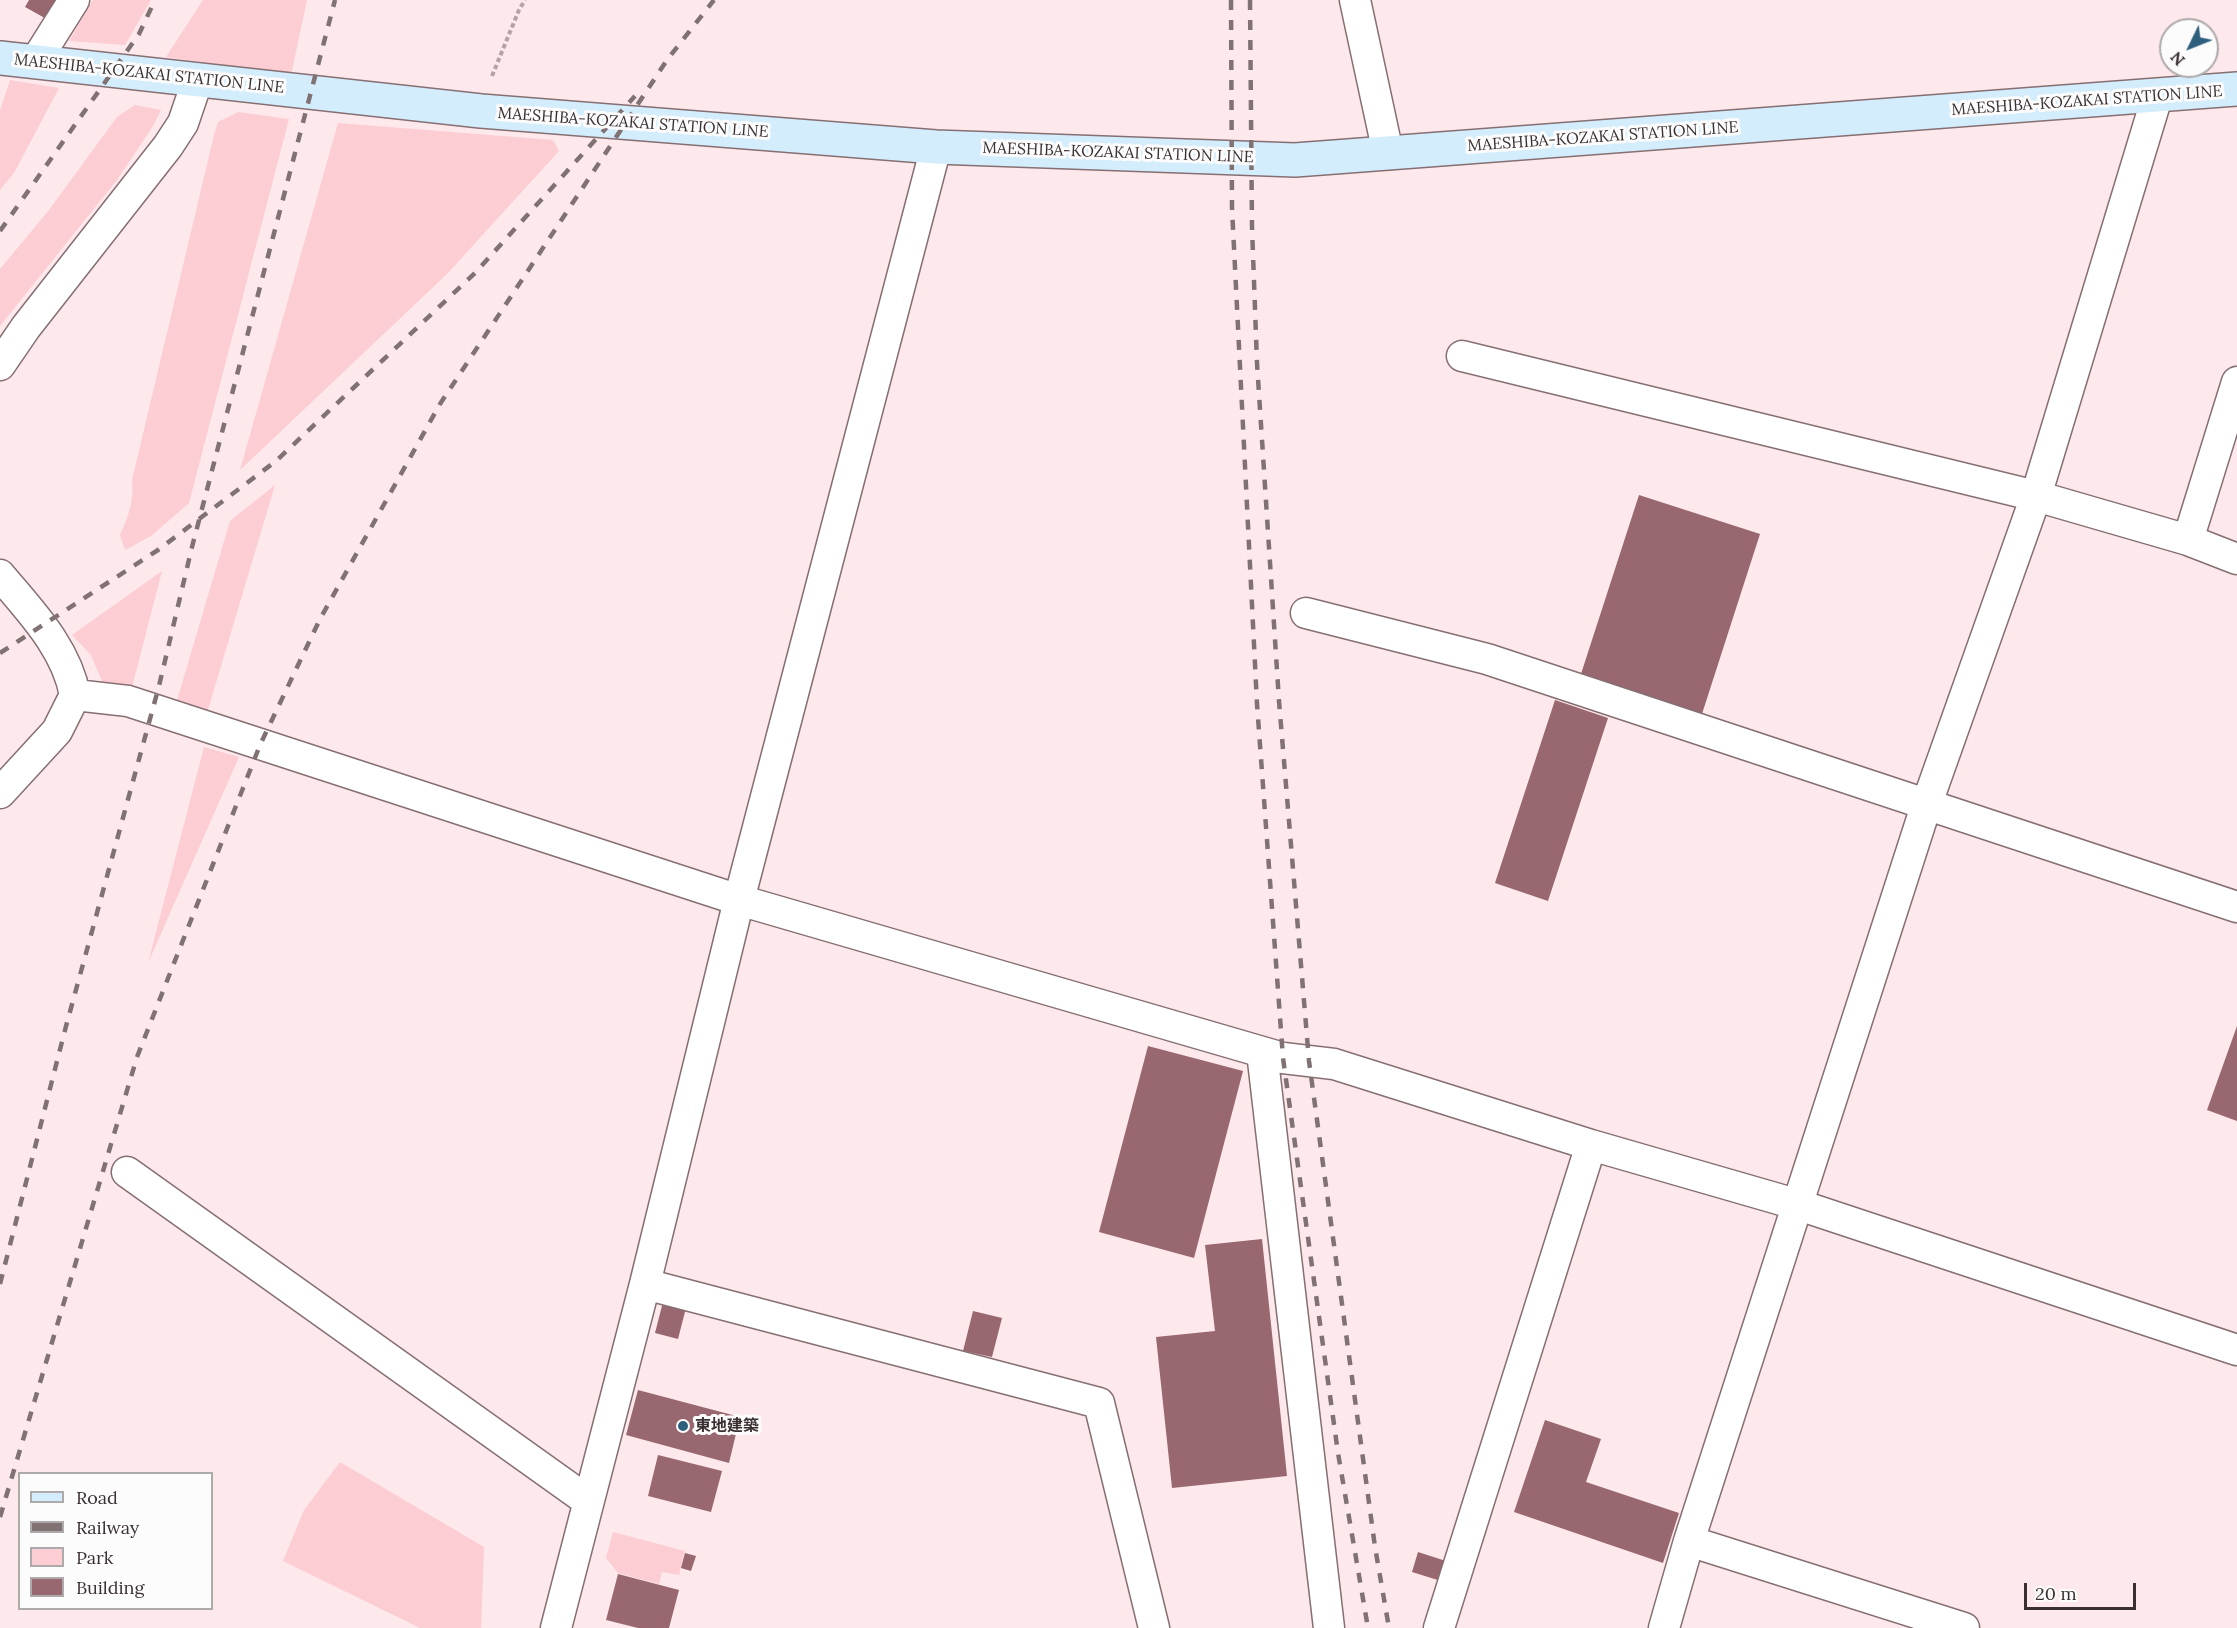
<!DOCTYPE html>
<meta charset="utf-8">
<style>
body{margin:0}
#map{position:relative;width:2237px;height:1628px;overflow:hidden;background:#fde8eb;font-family:Lora,serif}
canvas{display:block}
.legend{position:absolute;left:18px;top:1472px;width:195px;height:138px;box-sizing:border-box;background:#fcfcfc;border:2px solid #aeaaab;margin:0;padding:8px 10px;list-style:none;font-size:18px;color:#3a3031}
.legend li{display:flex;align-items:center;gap:12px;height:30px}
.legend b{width:30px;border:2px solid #aeaaab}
.north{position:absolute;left:2159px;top:18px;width:60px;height:60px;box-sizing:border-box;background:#fcfcfc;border:2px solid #aeaaab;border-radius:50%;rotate:227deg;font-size:16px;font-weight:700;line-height:24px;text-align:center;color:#3a3031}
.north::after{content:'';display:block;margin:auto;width:21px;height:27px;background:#2e5f7d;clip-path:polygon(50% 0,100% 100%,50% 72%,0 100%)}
.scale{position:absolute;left:2024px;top:1583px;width:112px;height:27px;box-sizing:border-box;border:3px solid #3a3031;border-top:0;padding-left:8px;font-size:18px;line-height:21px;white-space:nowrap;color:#3a3031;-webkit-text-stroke:4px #fcfcfc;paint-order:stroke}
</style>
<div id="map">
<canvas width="2237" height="1628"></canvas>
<ul class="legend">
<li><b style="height:8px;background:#d4edfd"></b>Road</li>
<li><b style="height:8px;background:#807273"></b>Railway</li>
<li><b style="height:16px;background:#fccdd3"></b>Park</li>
<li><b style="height:16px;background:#98676f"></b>Building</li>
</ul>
<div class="north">N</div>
<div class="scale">20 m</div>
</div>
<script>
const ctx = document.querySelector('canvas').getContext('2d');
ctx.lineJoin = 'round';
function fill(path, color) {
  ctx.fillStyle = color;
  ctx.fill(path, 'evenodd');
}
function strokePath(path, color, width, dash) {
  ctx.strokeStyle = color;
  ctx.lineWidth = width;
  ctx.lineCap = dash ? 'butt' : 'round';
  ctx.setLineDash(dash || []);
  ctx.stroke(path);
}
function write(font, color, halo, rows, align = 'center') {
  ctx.font = font + ' Lora,"Noto Sans JP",serif';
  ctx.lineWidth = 6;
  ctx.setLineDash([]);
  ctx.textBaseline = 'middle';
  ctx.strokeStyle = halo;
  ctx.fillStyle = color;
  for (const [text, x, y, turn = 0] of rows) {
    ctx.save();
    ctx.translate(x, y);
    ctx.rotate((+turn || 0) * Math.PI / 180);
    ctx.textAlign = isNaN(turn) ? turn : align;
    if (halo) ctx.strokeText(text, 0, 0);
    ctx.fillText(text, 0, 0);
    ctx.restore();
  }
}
fill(new Path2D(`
 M 93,0 L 151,0 L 125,45 L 69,41 Z
 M 203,0 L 307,0 L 291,75 L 166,57 Z
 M 10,80 L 59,88 L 14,173 L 0,190 L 0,111 Z
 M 135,105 L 161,110 L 153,126 L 117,180 L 0,326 L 0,269 L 49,210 L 117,117 Z
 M 238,112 L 289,119 L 189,503 L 151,536 L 125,550 L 120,535 C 129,515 134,501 132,480 L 214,135 L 218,122 Z
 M 338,123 L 553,140 L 559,151 L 447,274 L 240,470 Z
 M 275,485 L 204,723 L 173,714 L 230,521 Z
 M 162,571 L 130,695 L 104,686 L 91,655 L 72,635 Z
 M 204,747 L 239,757 L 148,963 Z
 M 340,1462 L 484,1547 L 481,1628 L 420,1628 L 283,1561 L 304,1510 Z
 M 613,1532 L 685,1551 L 679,1575 L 662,1572 L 659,1584 L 618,1573 L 606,1558 Z`), '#fccdd3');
fill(new Path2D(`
 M 29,0 L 65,0 L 52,22 L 25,7 Z
 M 1639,495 L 1760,534 L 1701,717 L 1580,677 Z
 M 1555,700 L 1608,718 L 1548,901 L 1495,883 Z
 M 2237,1026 L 2237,1121 L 2207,1110 Z
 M 1148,1046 L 1243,1071 L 1194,1258 L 1099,1232 Z
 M 1262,1239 L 1287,1476 L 1172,1488 L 1156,1337 L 1215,1331 L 1205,1245 Z
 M 664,1298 L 687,1304 L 678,1339 L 655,1333 Z
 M 973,1311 L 1002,1318 L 992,1357 L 963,1351 Z
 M 638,1390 L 740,1417 L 729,1463 L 626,1435 Z
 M 1545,1420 L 1601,1439 L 1586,1482 L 1679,1513 L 1663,1563 L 1514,1512 Z
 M 658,1455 L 722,1471 L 711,1512 L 648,1496 Z
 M 1418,1552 L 1449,1562 L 1444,1582 L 1412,1572 Z
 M 685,1553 L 696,1556 L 691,1571 L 681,1568 Z
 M 618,1574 L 679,1590 L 669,1628 L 638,1628 L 606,1620 Z`), '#98676f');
const minor = new Path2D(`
 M 1355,0 L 1388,153
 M 35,62 L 74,0
 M 1462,356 L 2036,496 L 2188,540 L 2237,559
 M 0,365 L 26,327 L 168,146 L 183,123 L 198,79
 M 2188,540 L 2237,382
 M 0,575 C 30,611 66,647 75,695 L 57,731 L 0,793
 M 1306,613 L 1487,659 L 2237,907
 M 75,695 L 128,701 L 739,900 L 1283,1058 L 1334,1064 L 1591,1145 L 1799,1205 L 2237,1350
 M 1262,1052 L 1329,1628
 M 127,1172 L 588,1501
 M 645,1284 L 1099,1403 L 1154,1628
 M 1689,1541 L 1964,1628
 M 556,1628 L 645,1284 L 739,900 L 936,147
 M 1439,1628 L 1591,1145
 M 1664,1628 L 1689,1541 L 1926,806 L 2036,496 L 2157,97`);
const secondary = new Path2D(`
 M 0,58 L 481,111 L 936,147 L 1295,160 L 2237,89`);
strokePath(minor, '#856f72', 33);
strokePath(secondary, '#856f72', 36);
strokePath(new Path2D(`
 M 492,76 L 519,10 L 525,0`), '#b4a3a6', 4, [4.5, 3]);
strokePath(minor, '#fff', 30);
strokePath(secondary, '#d4edfd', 33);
strokePath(new Path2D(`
 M 1231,0 L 1232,208 L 1257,704 L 1283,1058 L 1338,1453 L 1368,1628
 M 1250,0 L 1252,227 L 1257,363 L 1279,701 L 1309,1061 L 1375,1547 L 1389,1628
 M 0,231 L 139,34 L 155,0
 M 0,653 L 158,550 L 276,461 L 475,273 L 635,96
 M 0,1284 L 65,1030 L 159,686 L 192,547 L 335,0
 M 0,1517 L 137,1057 L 260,745 L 320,619 L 440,404 L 667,60 L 714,0`), '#807273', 4.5, [10, 10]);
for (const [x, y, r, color] of [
 [683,1426,6,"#2e5f7d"]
]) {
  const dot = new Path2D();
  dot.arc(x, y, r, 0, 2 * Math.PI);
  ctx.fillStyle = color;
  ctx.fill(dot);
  strokePath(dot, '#fcfcfc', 2);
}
write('16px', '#3a3031', '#fcfcfc', [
 ["MAESHIBA-KOZAKAI STATION LINE",149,74,6],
 ["MAESHIBA-KOZAKAI STATION LINE",2087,101,-4],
 ["MAESHIBA-KOZAKAI STATION LINE",633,123,4],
 ["MAESHIBA-KOZAKAI STATION LINE",1603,137,-4],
 ["MAESHIBA-KOZAKAI STATION LINE",1118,153,2]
]);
write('bold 16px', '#3a3031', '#fcfcfc', [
 ["東地建築",695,1426]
], 'left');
</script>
